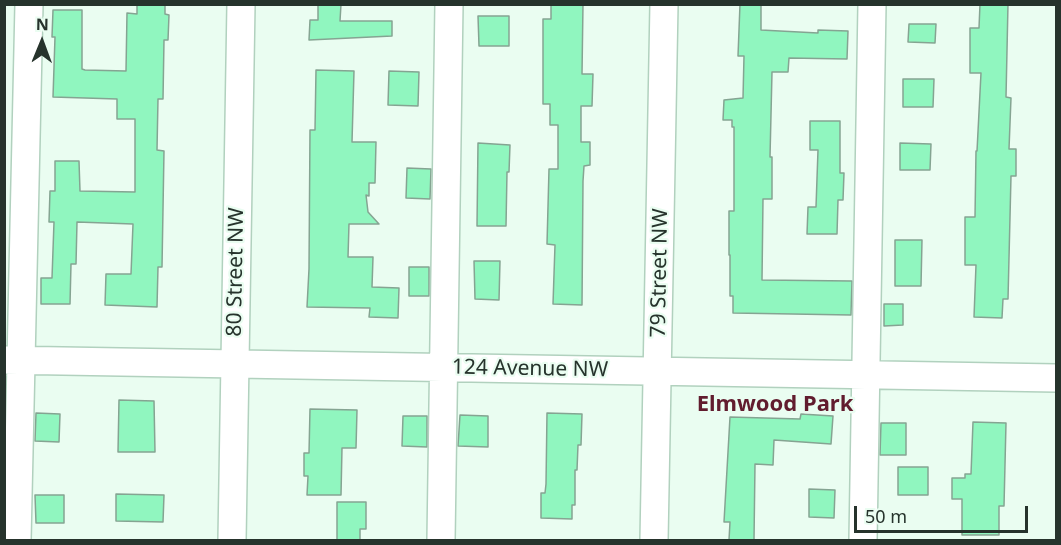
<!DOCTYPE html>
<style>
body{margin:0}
#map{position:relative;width:1061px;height:545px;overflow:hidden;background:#eafdf1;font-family:"Noto Sans",sans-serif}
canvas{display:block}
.frame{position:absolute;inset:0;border:6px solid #26332c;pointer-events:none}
.north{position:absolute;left:12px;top:12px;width:60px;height:60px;-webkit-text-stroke:4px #eafdf1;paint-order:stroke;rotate:1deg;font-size:16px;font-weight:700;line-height:24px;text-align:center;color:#26332c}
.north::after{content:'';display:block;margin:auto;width:21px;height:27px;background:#26332c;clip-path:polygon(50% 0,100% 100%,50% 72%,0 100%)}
.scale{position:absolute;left:854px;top:506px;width:174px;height:27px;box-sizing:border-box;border:3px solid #26332c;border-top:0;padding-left:8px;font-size:18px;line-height:21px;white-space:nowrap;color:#26332c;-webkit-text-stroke:4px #eafdf1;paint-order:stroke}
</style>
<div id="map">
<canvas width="1061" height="545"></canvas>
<div class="frame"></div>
<div class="north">N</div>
<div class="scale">50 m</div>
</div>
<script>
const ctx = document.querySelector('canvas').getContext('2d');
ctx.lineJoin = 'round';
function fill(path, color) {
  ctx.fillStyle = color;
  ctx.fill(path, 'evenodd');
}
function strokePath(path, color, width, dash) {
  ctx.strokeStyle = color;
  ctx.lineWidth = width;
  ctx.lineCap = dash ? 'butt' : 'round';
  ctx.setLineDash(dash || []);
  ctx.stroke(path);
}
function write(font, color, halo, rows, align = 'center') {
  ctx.font = font + ' "Noto Sans",sans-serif';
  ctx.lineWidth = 4.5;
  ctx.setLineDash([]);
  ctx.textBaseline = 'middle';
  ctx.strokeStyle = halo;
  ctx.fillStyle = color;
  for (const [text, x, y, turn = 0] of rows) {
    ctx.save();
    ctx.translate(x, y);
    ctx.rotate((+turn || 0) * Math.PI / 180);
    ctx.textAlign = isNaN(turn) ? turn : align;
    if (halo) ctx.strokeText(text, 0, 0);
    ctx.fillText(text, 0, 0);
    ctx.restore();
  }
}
const building = new Path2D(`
 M 137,4 L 165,4 L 165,14 L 169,15 L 168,40 L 164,40 L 163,99 L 158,99 L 157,150 L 164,151 L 162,267 L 158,267 L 157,307 L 105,305 L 106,274 L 131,274 L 133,224 L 77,222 L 76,264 L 71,264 L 70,304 L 41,304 L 41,278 L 52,278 L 54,222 L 49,222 L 50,191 L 55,191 L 55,161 L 79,161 L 80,191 L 135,192 L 135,119 L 117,119 L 117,99 L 53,97 L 55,37 L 52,37 L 53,10 L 82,10 L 82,69 L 85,70 L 126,71 L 127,13 L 137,14 Z
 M 318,4 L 341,4 L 340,21 L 392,21 L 392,36 L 309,40 L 310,20 L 318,20 Z
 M 551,4 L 583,4 L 582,74 L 593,74 L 592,106 L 581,106 L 581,142 L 590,142 L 590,165 L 584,166 L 583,181 L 582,305 L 553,304 L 555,245 L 547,244 L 549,169 L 558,169 L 558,125 L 550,125 L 550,104 L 543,104 L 543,19 L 551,19 Z
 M 740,4 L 761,4 L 761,30 L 818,33 L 818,30 L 848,31 L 847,59 L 789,58 L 788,72 L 772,72 L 770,157 L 772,157 L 772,199 L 763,199 L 762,280 L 852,281 L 851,315 L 733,313 L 733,296 L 730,296 L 730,255 L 729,255 L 729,211 L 734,211 L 734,127 L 732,127 L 732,120 L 723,120 L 724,100 L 743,98 L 744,56 L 738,56 Z
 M 980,4 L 1008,4 L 1006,97 L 1011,98 L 1009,149 L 1016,149 L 1016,176 L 1011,176 L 1008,299 L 1003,299 L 1002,318 L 974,317 L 976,265 L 965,265 L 965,217 L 975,217 L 976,151 L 977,151 L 981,73 L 970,73 L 970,28 L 979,28 Z
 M 478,16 L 509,16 L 509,46 L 479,46 Z
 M 909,24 L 936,24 L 935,43 L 908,42 Z
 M 316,70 L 354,71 L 352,142 L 376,142 L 375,183 L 369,183 L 369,196 L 366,195 L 368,212 L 379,224 L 349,224 L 348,257 L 373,257 L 372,287 L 399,288 L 398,318 L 369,317 L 370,308 L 307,307 L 309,269 L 310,130 L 315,130 Z
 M 389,71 L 419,72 L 418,106 L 388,105 Z
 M 903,79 L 934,79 L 933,107 L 903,107 Z
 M 810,121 L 840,121 L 840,173 L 844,173 L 843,200 L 838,200 L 837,234 L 807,234 L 808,207 L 816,207 L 818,150 L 810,150 Z
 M 478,143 L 510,145 L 509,172 L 507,172 L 506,226 L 477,226 Z
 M 900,143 L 931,144 L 930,170 L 900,170 Z
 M 407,168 L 431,169 L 430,199 L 406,198 Z
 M 895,240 L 922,240 L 921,286 L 895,286 Z
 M 474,261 L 500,261 L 499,300 L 475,299 Z
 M 409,267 L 429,267 L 429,296 L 409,296 Z
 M 884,304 L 903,304 L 903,325 L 884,326 Z
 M 119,400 L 154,401 L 155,452 L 118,452 Z
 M 310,409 L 357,410 L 356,448 L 342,448 L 341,495 L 307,495 L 308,476 L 304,476 L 304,453 L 309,453 Z
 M 36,413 L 60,414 L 59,442 L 35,441 Z
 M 547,413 L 582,414 L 581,445 L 578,445 L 577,470 L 575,470 L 575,505 L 572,505 L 572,519 L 541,518 L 541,493 L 545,493 L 546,484 Z
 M 801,414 L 833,416 L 831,444 L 774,440 L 773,465 L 755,464 L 754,540 L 729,540 L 730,522 L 724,522 L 730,417 L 800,419 Z
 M 460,415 L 488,416 L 488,447 L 458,446 Z
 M 403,416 L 427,416 L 427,447 L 402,446 Z
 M 973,422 L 1006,423 L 1004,506 L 999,506 L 999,535 L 962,535 L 962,499 L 952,499 L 952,478 L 965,478 L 965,474 L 971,474 Z
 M 881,423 L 906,423 L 906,455 L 880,455 Z
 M 898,467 L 928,467 L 928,495 L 898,495 Z
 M 809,489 L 835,490 L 834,518 L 809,517 Z
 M 116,494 L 164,495 L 163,522 L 116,521 Z
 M 35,495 L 64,495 L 64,523 L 36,523 Z
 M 337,502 L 366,502 L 366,529 L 360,529 L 360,540 L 337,540 Z`);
fill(building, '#90f6bf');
strokePath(building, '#85a492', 1.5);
const minor = new Path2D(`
 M 4,360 L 1056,378
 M 17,540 L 29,4
 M 232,540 L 241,4
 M 441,540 L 449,4
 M 654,540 L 664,4
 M 863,540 L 872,4`);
strokePath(minor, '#b1d1be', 30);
strokePath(minor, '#fff', 27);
write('21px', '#26332c', '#eafdf1', [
 ["80 Street NW",236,272,-89],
 ["79 Street NW",660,273,-89],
 ["124 Avenue NW",530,369,1]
]);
write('bold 22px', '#611c2e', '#eafdf1', [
 ["Elmwood Park",775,405]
]);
</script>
